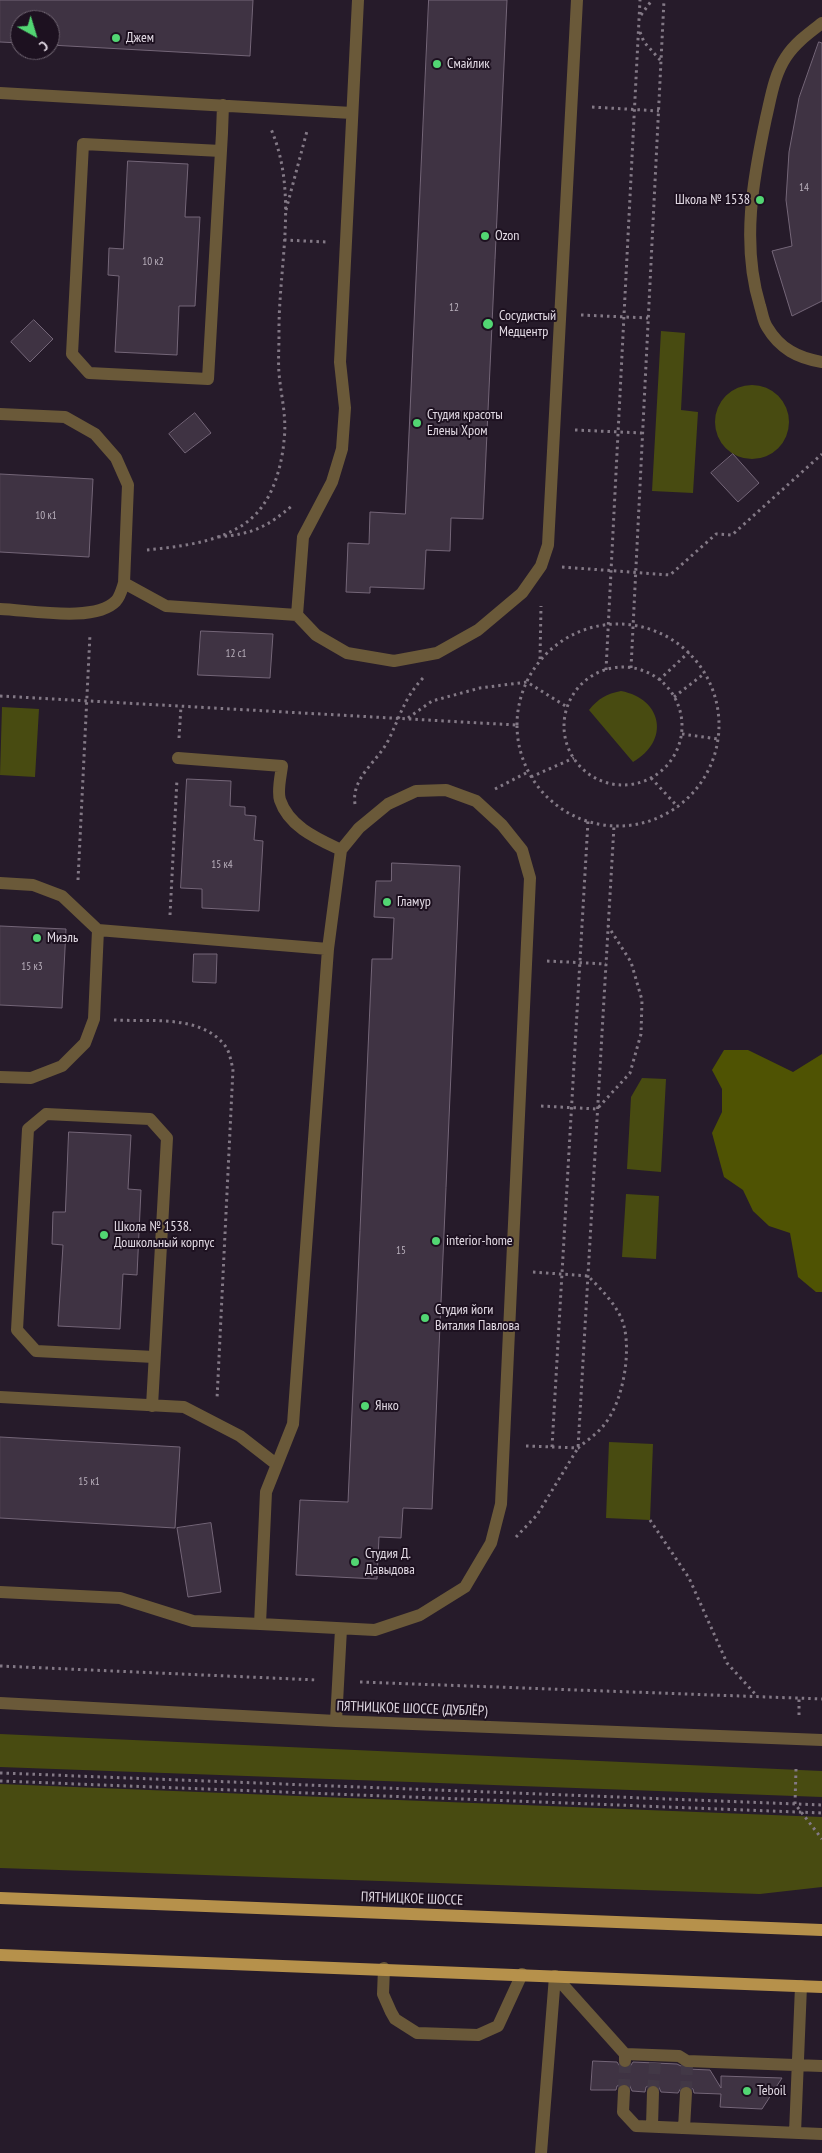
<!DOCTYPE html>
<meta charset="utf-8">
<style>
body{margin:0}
#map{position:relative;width:822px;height:2153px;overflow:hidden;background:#261b2a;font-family:"PT Sans Narrow",sans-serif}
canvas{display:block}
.north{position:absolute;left:10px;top:10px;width:50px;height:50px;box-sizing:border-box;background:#1d1120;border:1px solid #6c616e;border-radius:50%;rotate:141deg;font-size:14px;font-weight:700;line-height:20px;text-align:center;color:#e2dae4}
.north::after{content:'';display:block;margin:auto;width:18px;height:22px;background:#52d673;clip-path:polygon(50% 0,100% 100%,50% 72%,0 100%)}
</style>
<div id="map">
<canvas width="822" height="2153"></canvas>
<div class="north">С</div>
</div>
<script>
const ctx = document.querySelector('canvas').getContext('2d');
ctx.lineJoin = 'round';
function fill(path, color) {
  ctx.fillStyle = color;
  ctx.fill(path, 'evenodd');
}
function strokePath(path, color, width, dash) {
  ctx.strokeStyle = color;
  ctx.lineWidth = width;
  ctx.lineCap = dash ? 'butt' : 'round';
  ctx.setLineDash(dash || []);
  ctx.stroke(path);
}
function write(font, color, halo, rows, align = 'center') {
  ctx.font = font + ' "PT Sans Narrow",sans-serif';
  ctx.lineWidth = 4;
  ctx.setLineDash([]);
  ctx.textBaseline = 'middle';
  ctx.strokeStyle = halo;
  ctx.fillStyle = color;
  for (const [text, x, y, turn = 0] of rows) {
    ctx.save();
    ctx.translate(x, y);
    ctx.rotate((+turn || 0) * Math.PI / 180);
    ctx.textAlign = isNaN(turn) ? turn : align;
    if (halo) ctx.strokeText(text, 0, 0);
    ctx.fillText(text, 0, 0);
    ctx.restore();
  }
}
fill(new Path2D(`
 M 661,331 L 685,333 L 681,410 L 698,412 L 693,493 L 652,491 Z
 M715 422a37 37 0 1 1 74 0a37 37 0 1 1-74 0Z
 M 621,691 C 663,699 670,741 633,762 L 589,710 C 599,698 606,694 621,691 Z
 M 2,707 L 39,709 L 35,777 L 0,775 Z
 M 642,1078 L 666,1079 L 661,1172 L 627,1169 L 631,1097 Z
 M 626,1194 L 659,1196 L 656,1259 L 622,1257 Z
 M 609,1442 L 653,1444 L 650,1520 L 606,1518 Z
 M 0,1734 L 822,1771 L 822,1797 L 0,1767 Z
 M 0,1784 L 822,1817 L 822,1887 L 760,1894 L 0,1868 Z`), '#484b11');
fill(new Path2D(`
 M 724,1050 L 748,1050 L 793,1072 L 822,1054 L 822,1292 L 816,1292 L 798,1277 L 790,1233 L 769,1226 L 753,1211 L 743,1190 L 724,1177 L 712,1133 L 722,1112 L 722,1089 L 712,1070 Z`), '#4f5303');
const building = new Path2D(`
 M 0,0 L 253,0 L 250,56 L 50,45 L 50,20 L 20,20 L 20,43 L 0,42 Z
 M 429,0 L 507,0 L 483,519 L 451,518 L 450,551 L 426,550 L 424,589 L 370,587 L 370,593 L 346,592 L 348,543 L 369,544 L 370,512 L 405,514 Z
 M 819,42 L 822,43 L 822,301 L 792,316 L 772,251 L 792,246 L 786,200 L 789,152 L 799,98 Z
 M 128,161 L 188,164 L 185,217 L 200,217 L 195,306 L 179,306 L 177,355 L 115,352 L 119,276 L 108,275 L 109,248 L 123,249 Z
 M 34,320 L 53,339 L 30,362 L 11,342 Z
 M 195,413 L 211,433 L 185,453 L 169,434 Z
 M 733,454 L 759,483 L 738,502 L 711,473 Z
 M 0,474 L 93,479 L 89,557 L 0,552 Z
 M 201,631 L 273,634 L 270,678 L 198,675 Z
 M 187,779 L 231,781 L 230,806 L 245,807 L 245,815 L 256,816 L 254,840 L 263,841 L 259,911 L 202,908 L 202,889 L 181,888 Z
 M 392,863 L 460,866 L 432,1509 L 403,1508 L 401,1538 L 379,1537 L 377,1579 L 296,1575 L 300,1500 L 348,1502 L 372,959 L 392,959 L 394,918 L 374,917 L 376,881 L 391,881 Z
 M 0,926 L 66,929 L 62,1008 L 0,1005 Z
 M 194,954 L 217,954 L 216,983 L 193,982 Z
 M 69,1132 L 131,1135 L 128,1189 L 141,1190 L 137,1275 L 123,1274 L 120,1329 L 58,1326 L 63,1245 L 52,1244 L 53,1212 L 65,1212 Z
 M 0,1437 L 180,1447 L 175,1528 L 0,1518 Z
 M 211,1523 L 221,1592 L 188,1597 L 177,1528 Z
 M 593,2061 L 617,2062 L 621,2068 L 625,2069 L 629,2068 L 633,2062 L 677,2064 L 687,2069 L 710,2070 L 721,2088 L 721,2076 L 782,2078 L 762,2109 L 720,2107 L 721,2094 L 694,2093 L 693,2089 L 687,2085 L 682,2086 L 678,2093 L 661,2092 L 658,2085 L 653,2084 L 646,2087 L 645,2092 L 632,2091 L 629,2084 L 624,2083 L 617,2086 L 616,2090 L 591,2090 Z`);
fill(building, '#3f3343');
strokePath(building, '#746678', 1);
strokePath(new Path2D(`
 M 624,2091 L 625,2062
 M 653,2092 L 655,2063
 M 686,2093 L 687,2064`), '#423846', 12, [12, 6]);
strokePath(new Path2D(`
 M 641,15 L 652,0
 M 640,32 L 644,42 L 661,61
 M 592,107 L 659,111
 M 286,210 L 307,131
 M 284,240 L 326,242
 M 581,315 L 648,318
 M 575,430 L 642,433
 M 218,537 C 253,534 267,527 293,505
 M 147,550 C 185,546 236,541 261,508 C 275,490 282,463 284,441 C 287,416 281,397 279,373 C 278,361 279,348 279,335 C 278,267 299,194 271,129
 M 562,567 L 670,575 L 716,534 L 732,535 L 822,454
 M517 725a101 101 0 1 1 202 0a101 101 0 1 1-202 0Z
 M 540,659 L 541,606
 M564 726a59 59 0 1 1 118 0a59 59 0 1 1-118 0Z
 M 631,668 L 664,0
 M 606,670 L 640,0
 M 659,680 L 689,652
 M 0,696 L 516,725
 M 674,697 L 705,673
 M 408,718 L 432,701 L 480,688 L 527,682 L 567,707
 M 682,734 L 718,739
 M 179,738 L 181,706
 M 531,777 L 574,758
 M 651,778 L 678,807
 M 495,789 L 528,772
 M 355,804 C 351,778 377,762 388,741 C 400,717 404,698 423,678
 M 78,880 L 90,634
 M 170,915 L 177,779
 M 547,961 L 606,964
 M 114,1020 C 151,1022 202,1014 226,1047 C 230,1053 231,1062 233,1069 L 217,1399
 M 541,1106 L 597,1109 L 630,1073 L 641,1034 L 642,1000 L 631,962 L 608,926
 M 526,1446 L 578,1448 C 586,1441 597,1434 604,1425 C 623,1402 631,1354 624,1326 C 619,1307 601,1289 588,1276 L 533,1272
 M 552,1447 L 588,821
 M 650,1520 L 689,1578 L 727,1663 L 757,1696
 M 516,1537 L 537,1515 L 578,1448 L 614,826
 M 0,1666 L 317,1680
 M 360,1682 L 822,1699
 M 799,1715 L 799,1698
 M 796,1769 L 795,1804 L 822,1839
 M 0,1773 L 822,1805
 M 0,1781 L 822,1813`), '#837986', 3, [2.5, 4]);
strokePath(new Path2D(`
 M 822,23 C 809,33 795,43 786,57 C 774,75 771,97 766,118 C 753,179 741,244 760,306 C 762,312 763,321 767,327 C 780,349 798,358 822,362
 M 0,93 L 352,113
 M 221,151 L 83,144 L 72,354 L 89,373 L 208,379 L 222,133 L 223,105
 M 0,414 L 65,417 L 95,434 L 116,458 L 128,485 L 124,583 L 166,606 L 297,615 L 316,635 L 347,653 L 394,661 L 437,653 L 478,630 L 522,593 L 541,566 L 548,545 L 577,0
 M 0,609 C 30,610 95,623 116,601 C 120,597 122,589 124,583
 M 297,615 L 303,537 L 332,482 L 342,449 L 345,408 L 340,362 L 358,0
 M 178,758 L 282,766 C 281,775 277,791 280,800 C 289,827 318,839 341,850
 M 446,790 L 476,801 L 502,825 L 522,850 L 530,878 L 501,1504 L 491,1543 L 465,1587 L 420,1615 L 375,1630 L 260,1624 L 266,1492 L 293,1424 L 328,949 L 341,850 L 359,828 L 388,804 L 416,791 Z
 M 0,883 L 33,885 L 62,896 L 98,930 L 328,949
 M 0,1077 L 31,1078 L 62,1066 L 85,1043 L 94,1019 L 98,930
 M 0,1397 L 184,1407 L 240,1436 L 276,1464
 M 152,1406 L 167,1138 L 150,1119 L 46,1114 L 28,1129 L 17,1330 L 36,1351 L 154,1357
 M 0,1592 L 120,1598 L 193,1621 L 260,1624
 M 0,1703 L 336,1721 L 822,1740
 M 336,1721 L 341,1629
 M 384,1968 L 383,1994 L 391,2012 L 395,2019 L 417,2033 L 478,2035 L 498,2026 L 522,1974
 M 555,1976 L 625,2054 L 625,2061
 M 625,2054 L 679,2056 L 687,2061 L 822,2066
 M 624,2091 L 623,2112 L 636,2126 L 822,2134
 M 652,2126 L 653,2092
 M 684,2128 L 686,2093
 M 795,2133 L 801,1986
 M 541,2153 L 555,1976`), '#6a5939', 12);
strokePath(new Path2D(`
 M 0,1898 L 822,1930
 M 0,1955 L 822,1987`), '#b6914b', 12);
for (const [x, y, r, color] of [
 [116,38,5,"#52d673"],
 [437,64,5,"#52d673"],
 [760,200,5,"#52d673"],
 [485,236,5,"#52d673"],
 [488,324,6,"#52d673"],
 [417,423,5,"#52d673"],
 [387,902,5,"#52d673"],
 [37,938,5,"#52d673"],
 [104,1235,5,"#52d673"],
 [436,1241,5,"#52d673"],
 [425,1318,5,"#52d673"],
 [365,1406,5,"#52d673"],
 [355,1562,5,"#52d673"],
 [747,2091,5,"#52d673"]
]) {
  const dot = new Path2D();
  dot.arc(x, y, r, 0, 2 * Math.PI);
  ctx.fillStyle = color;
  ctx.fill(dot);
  strokePath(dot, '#1d1120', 2);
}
write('11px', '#b9b0bc', null, [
 ["14",804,188],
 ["10 к2",153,262],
 ["12",454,308],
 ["10 к1",46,516],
 ["12 с1",236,654],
 ["15 к4",222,865],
 ["15 к3",32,967],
 ["15",401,1251],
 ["15 к1",89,1482]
]);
write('14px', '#e2dae4', '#1d1120', [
 ["Джем",126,38],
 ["Смайлик",447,64],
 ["Школа № 1538",750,200,"right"],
 ["Ozon",495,236],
 ["Сосудистый",499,316],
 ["Медцентр",499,332],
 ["Студия красоты",427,415],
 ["Елены Хром",427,431],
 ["Гламур",397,902],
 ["Миэль",47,938],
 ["Школа № 1538.",114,1227],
 ["Дошкольный корпус",114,1243],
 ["interior-home",446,1241],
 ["Студия йоги",435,1310],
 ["Виталия Павлова",435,1326],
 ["Янко",375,1406],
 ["Студия Д.",365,1554],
 ["Давыдова",365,1570],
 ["Teboil",757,2091]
], 'left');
write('14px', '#e2dae4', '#1d1120', [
 ["ПЯТНИЦКОЕ ШОССЕ (ДУБЛЁР)",412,1709,2],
 ["ПЯТНИЦКОЕ ШОССЕ",412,1899,2]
]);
</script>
